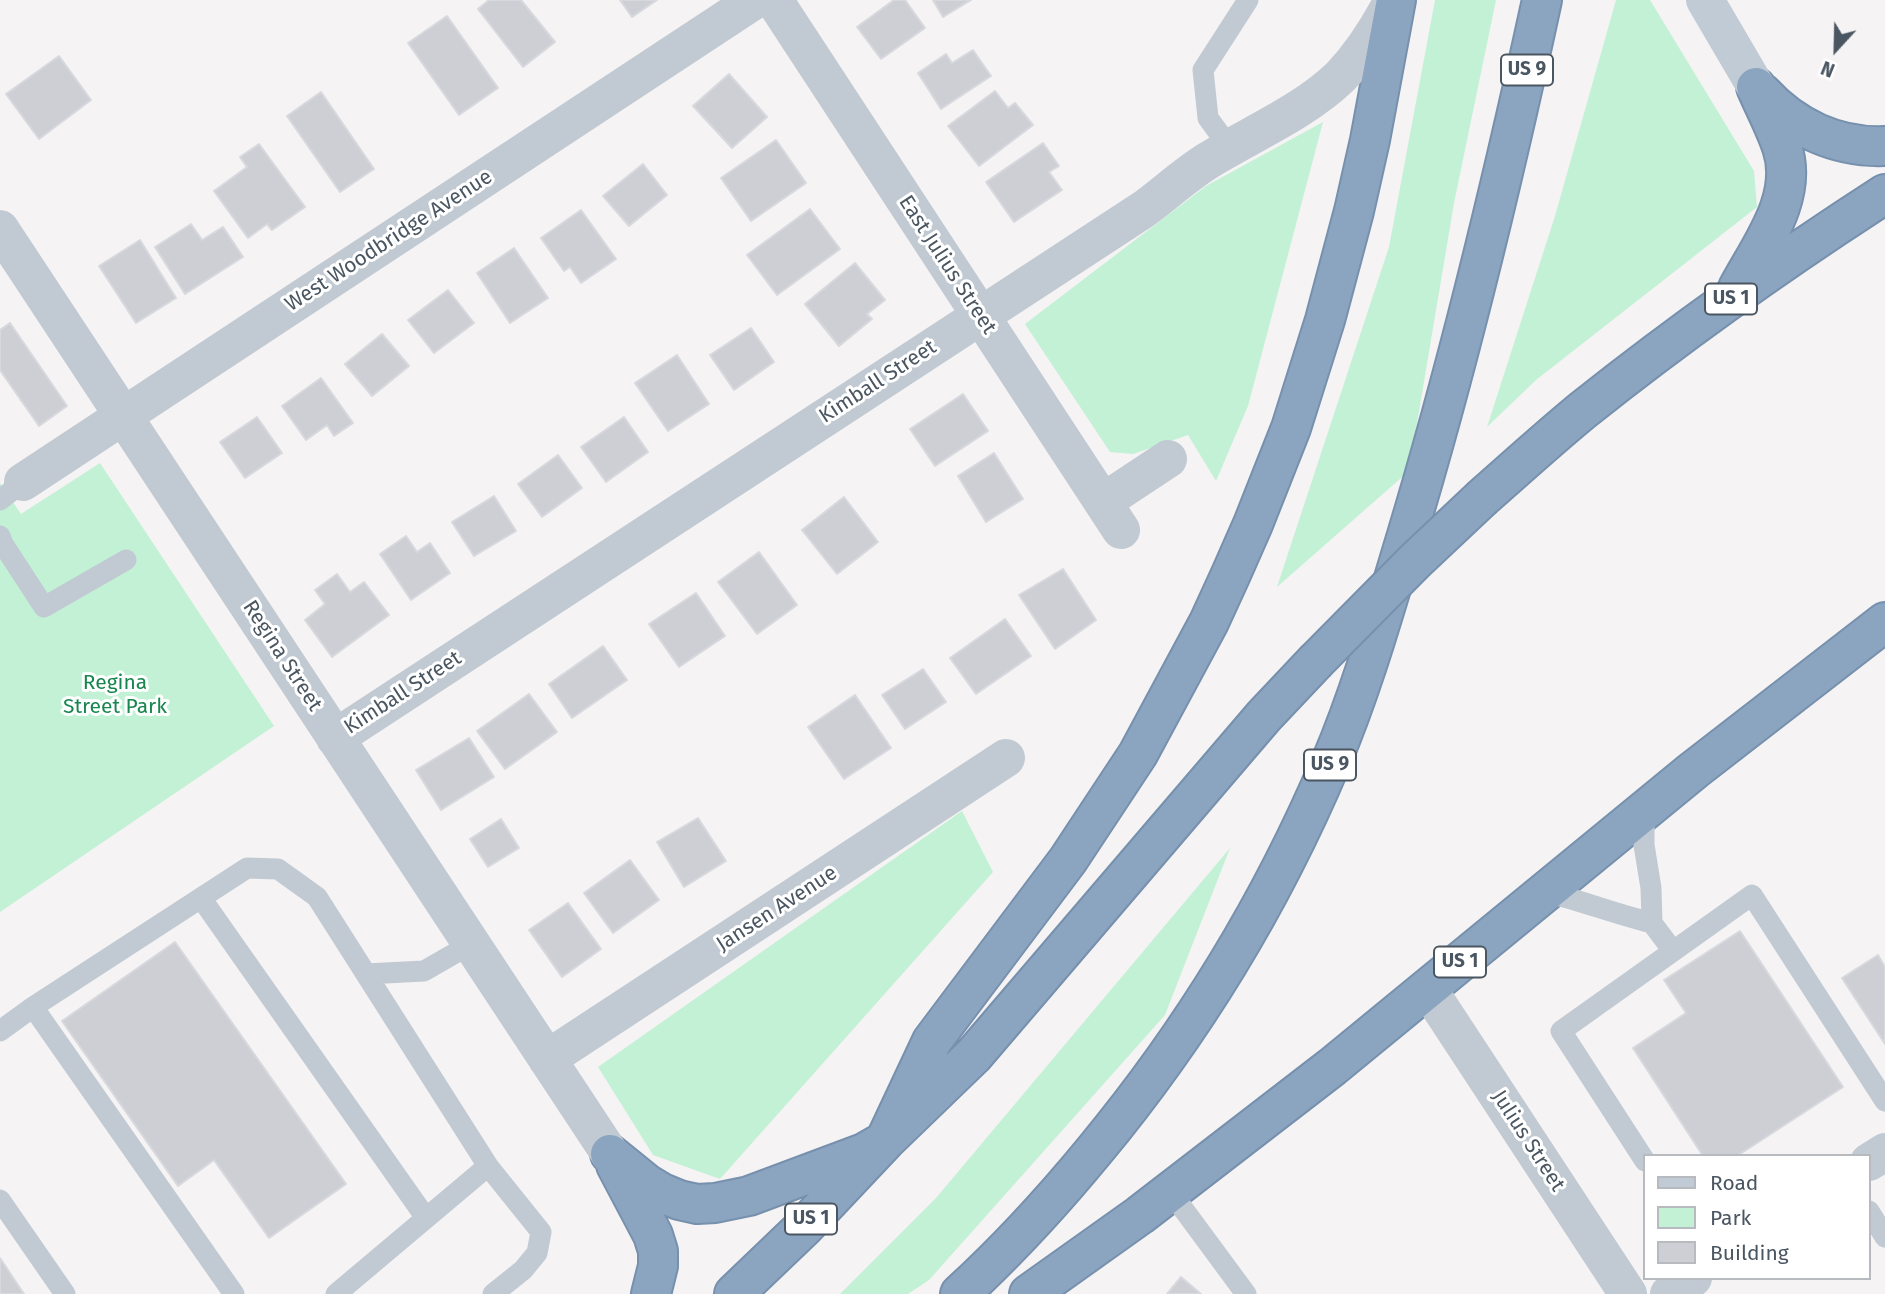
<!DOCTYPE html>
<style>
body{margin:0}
#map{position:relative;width:1885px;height:1294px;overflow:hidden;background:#f5f3f3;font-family:"Fira Sans",sans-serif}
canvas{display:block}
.legend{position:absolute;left:1643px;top:1154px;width:228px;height:126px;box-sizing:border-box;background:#fff;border:2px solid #b7bbc0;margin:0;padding:9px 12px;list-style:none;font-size:21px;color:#4a5661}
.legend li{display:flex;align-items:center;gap:14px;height:35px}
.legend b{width:35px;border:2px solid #b7bbc0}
.north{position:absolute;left:1801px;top:14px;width:70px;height:70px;-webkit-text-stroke:5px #fff;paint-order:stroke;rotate:202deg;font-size:19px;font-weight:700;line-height:28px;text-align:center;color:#4a5661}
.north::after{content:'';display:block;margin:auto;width:24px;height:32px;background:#4a5661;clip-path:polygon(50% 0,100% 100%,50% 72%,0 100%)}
</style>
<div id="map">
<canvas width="1885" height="1294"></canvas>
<ul class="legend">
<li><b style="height:9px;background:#c1cbd6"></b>Road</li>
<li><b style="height:19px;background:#c3f1d5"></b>Park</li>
<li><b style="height:19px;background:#cdcfd5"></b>Building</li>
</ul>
<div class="north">N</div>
</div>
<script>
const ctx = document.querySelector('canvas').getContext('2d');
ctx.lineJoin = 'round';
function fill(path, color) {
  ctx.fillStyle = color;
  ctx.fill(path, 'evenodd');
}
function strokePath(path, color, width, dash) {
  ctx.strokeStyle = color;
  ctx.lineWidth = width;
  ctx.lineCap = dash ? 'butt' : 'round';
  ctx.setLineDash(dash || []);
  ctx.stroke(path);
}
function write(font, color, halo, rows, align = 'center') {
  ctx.font = font + ' "Fira Sans",sans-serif';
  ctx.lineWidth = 6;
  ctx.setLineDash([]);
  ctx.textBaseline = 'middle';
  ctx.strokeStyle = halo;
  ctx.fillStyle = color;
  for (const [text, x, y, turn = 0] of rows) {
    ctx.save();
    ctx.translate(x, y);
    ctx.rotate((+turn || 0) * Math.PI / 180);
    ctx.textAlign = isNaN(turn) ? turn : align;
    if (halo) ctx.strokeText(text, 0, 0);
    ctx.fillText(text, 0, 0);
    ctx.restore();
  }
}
fill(new Path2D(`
 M 1435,0 L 1496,0 L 1454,203 L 1409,471 L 1277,587 L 1389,247 Z
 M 1616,0 L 1650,0 L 1754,171 L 1757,207 L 1536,380 L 1487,427 L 1555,216 Z
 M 1323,122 L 1248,406 L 1216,481 L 1188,435 L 1133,454 L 1110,452 L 1025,324 L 1206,186 Z
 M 100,463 L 274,726 L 0,912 L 0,483 L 21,514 Z
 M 962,811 L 993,872 L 720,1179 L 653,1155 L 598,1067 Z
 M 1230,848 L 1165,1015 L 929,1280 L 908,1294 L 840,1294 L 936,1198 Z`), '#c3f1d5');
const building = new Path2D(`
 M 489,0 L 521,0 L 555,42 L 523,67 L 478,9 Z
 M 620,0 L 657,0 L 632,17 Z
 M 894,0 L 905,0 L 925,28 L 881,59 L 857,27 Z
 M 933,0 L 971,0 L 943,17 Z
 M 447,16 L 498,88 L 459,115 L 408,43 Z
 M 973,50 L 991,76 L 941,109 L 918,73 L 946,54 L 952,63 Z
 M 59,56 L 91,100 L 39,139 L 6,94 Z
 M 729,74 L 767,117 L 732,148 L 693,106 Z
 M 995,91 L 1008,108 L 1015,103 L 1033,125 L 979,166 L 948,126 Z
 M 321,92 L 374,169 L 340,192 L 287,116 Z
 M 776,140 L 806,183 L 751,221 L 721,178 Z
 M 1043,143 L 1059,166 L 1049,172 L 1062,190 L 1014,222 L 986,182 Z
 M 259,144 L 305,207 L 272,230 L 267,224 L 248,238 L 214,191 L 247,167 L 240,157 Z
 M 643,164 L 667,195 L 629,226 L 603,196 Z
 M 810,209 L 840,249 L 777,295 L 747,255 Z
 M 581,210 L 616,259 L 581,283 L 570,267 L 564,271 L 541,238 Z
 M 191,224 L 202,240 L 223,227 L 243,257 L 185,294 L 155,247 Z
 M 140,240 L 176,298 L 136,323 L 99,266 Z
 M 514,248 L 548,298 L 510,323 L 477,273 Z
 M 855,263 L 885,300 L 867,314 L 872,319 L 839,346 L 805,304 Z
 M 448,290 L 474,323 L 434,353 L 408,320 Z
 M 10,323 L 67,406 L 39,426 L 0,370 L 0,330 Z
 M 751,328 L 774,362 L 734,390 L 710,355 Z
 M 382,334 L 409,366 L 372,396 L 345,364 Z
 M 677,355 L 709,404 L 668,431 L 635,383 Z
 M 321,378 L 353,423 L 334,436 L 327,425 L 306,440 L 282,406 Z
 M 963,394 L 988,431 L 935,466 L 910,429 Z
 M 257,417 L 282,453 L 245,478 L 220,442 Z
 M 624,417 L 648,452 L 606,482 L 581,447 Z
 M 994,453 L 1023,499 L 986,522 L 958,476 Z
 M 558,455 L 582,488 L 542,517 L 518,484 Z
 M 494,496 L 516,531 L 474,556 L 452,522 Z
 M 844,497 L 878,542 L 837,574 L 802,530 Z
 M 406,536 L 417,552 L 430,543 L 450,573 L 411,600 L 380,554 Z
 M 759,552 L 797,605 L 757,634 L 718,582 Z
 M 1063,569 L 1096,620 L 1055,649 L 1019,595 Z
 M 337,574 L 350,592 L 364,582 L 389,615 L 332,657 L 305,620 L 325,604 L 315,590 Z
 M 696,593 L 725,636 L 679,667 L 649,624 Z
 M 1005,619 L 1031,656 L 976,694 L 950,658 Z
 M 603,646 L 627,680 L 572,718 L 549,684 Z
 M 923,669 L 946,702 L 905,729 L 882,695 Z
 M 529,694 L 557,732 L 505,769 L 477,731 Z
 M 855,695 L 891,748 L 844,779 L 808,727 Z
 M 469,738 L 494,777 L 441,810 L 416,770 Z
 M 698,818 L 726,861 L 684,887 L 657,842 Z
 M 501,819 L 519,848 L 488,867 L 470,839 Z
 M 630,860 L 659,900 L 613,933 L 584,893 Z
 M 568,903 L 601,949 L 562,977 L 529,930 Z
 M 1740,931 L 1843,1087 L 1737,1156 L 1703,1156 L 1633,1048 L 1686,1013 L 1664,980 Z
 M 175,942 L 346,1184 L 269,1238 L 214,1160 L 178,1186 L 62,1021 Z
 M 1878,955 L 1885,967 L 1885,1044 L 1842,978 Z
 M 0,1258 L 24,1294 L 0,1294 Z
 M 1181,1277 L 1201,1294 L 1167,1294 Z`);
fill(building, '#cdcfd5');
strokePath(building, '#d7d9de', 2);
const highway = new Path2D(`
 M 1762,93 C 1794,128 1837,148 1885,146
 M 1738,288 C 1761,245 1799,197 1782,147 C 1775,126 1764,106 1756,87
 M 1483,497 C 1516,468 1549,438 1583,410 C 1680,333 1781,261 1885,194
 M 610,1154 L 647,1184 L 662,1193 L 679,1200 L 697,1204 L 715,1203 L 749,1196 L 864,1153 L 885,1141 L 932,1041 L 1068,860 L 1138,754 L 1209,622 L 1231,574 L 1253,524 L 1291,428 L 1325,320 L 1354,211 L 1370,140 L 1396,0
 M 616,1165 L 653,1235 L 658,1251 L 658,1266 L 651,1294
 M 734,1294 L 804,1227 L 885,1141 L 973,1056 L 1264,716 L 1315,662
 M 960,1294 C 1008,1250 1052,1202 1094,1151 C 1192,1033 1271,904 1331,762 C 1362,689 1384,611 1407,535 C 1460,359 1503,180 1542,0
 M 1029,1294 L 1140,1215 L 1332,1067 L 1694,770 L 1885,622`);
strokePath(highway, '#7690ad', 42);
strokePath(new Path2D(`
 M 1230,148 L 1208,118 L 1203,70 L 1248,0
 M 0,500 L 23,482
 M 0,536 L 3,544 L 44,607 L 126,560
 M 1644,810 L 1644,845 L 1651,888 L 1652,923 L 1673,951
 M 1546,892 C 1582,901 1616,914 1652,923
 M 201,898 L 426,1218
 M 366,974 L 424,971 L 471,944
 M 0,1031 L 33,1007
 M 1645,1161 L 1561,1031 L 1752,895 L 1885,1101
 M 1170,1191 L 1246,1294
 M 0,1200 L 65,1294
 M 1869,1211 L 1885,1237
 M 234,1294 L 33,1007 L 247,868 L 278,869 L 317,897 L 488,1166 L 541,1232 L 537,1253 L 523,1270 L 493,1294
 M 336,1294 L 488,1166`), '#c1cad2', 21);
strokePath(new Path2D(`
 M 774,0 L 1121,530
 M 0,229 L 610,1154
 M 23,482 L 755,0
 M 1103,502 L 1168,459
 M 335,738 L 1144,209 C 1166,193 1186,174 1209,160 C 1253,133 1304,112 1341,76 C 1362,54 1379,27 1393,0
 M 1428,989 L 1628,1294
 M 547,1059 L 1006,758
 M 1869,1162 L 1885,1152
 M 1669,1294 L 1693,1278`), '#c1cad2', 38);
strokePath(new Path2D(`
 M 1705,0 L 1756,87`), '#c1cbd6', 38);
strokePath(highway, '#8ba5c1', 38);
const highwayBridge = new Path2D(`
 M 1315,662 L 1415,561 L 1483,497`);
strokePath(highwayBridge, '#7690ad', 42, []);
strokePath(highwayBridge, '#8ba5c1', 38);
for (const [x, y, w] of [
 [1527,70,52],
 [1731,299,52],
 [1330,765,52],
 [1460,962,52],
 [811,1219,52]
]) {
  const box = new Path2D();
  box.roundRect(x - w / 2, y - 15.5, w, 31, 5);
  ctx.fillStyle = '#fff';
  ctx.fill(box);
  strokePath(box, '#4a5661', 2);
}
write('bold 19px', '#4a5661', null, [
 ["US 9",1527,70],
 ["US 1",1731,299],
 ["US 9",1330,765],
 ["US 1",1460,962],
 ["US 1",811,1219]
]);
write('21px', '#4a5661', '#fff', [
 ["West Woodbridge Avenue",389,241,-33],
 ["East Julius Street",947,265,57],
 ["Kimball Street",878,382,-33],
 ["Regina Street",282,656,57],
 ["Kimball Street",403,693,-33],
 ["Jansen Avenue",777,909,-33],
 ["Julius Street",1528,1141,57]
]);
write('21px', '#17864f', '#fff', [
 ["Regina",115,683],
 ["Street Park",115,707]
]);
</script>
